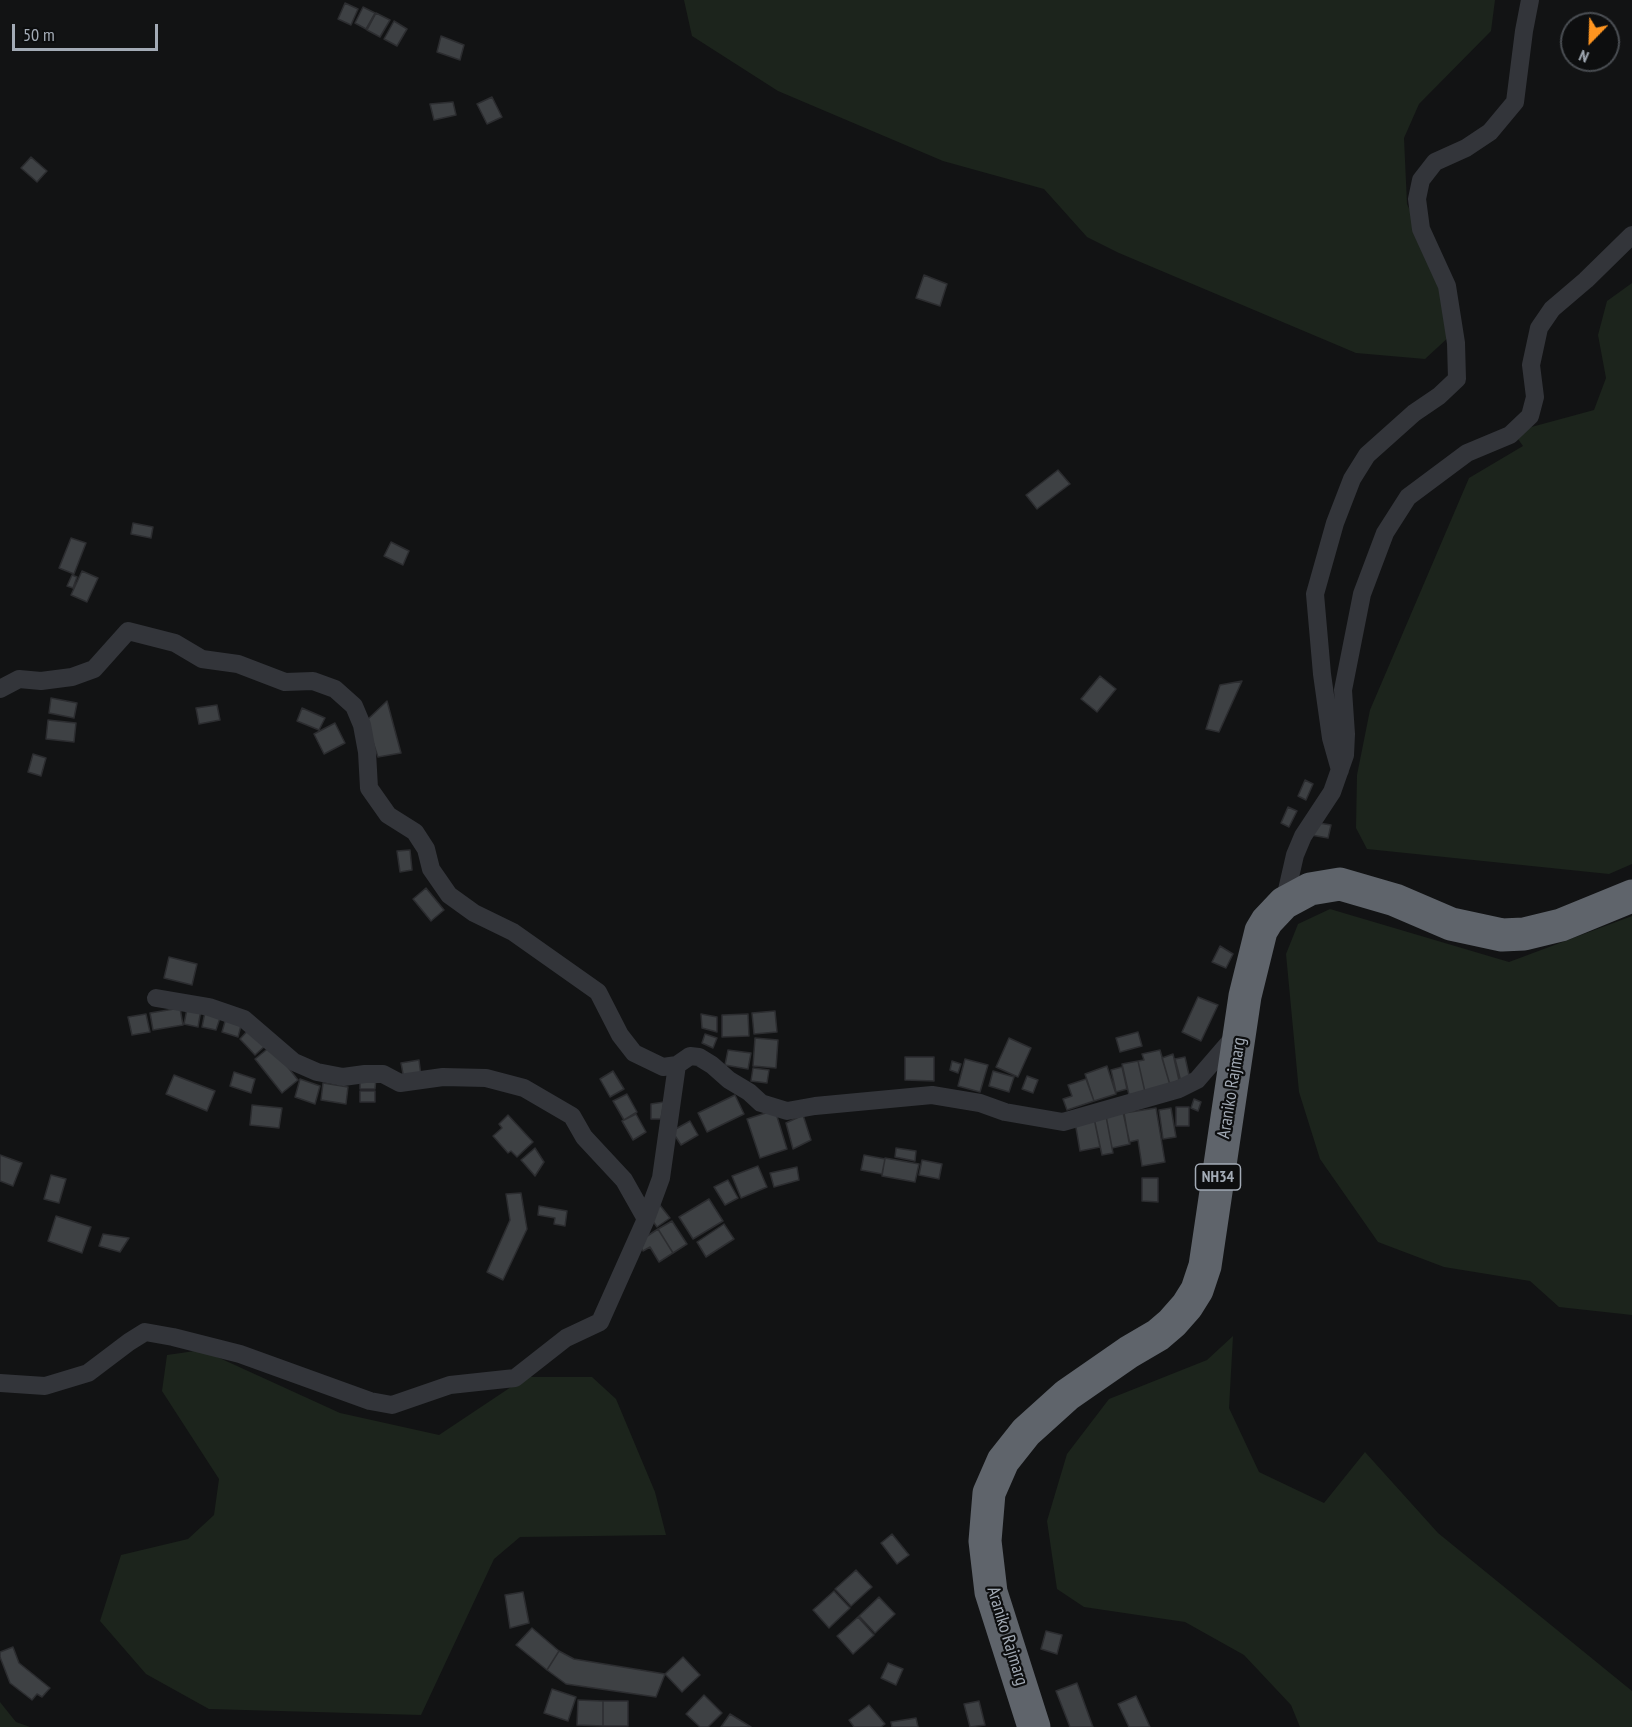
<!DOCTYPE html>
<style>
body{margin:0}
#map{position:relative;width:1632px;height:1727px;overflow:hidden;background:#121314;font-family:"PT Sans Narrow",sans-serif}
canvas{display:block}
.north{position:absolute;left:1560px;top:12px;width:60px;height:60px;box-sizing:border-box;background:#0d0e0f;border:2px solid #494d52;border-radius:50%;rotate:203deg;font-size:16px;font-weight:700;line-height:24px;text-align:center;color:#a3abb6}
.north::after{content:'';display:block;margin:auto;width:21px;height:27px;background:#ff9520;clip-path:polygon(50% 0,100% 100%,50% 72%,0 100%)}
.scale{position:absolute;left:12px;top:24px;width:146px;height:27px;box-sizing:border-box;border:3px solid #a3abb6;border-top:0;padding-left:8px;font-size:18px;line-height:21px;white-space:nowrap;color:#a3abb6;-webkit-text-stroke:4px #0d0e0f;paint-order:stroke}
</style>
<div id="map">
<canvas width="1632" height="1727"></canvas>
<div class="north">N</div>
<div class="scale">50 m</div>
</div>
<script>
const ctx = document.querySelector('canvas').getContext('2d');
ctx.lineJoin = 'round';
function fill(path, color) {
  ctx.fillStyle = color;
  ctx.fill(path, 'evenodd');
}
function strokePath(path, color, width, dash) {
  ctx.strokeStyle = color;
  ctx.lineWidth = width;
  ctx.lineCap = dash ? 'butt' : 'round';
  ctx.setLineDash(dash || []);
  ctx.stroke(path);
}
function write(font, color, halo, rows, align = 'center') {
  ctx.font = font + ' "PT Sans Narrow",sans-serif';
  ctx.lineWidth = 4.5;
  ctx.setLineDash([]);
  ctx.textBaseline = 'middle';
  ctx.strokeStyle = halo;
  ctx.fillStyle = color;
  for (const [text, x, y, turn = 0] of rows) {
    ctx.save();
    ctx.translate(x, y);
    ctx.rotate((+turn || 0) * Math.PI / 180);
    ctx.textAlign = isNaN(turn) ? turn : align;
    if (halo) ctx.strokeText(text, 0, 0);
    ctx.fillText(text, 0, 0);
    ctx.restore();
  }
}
fill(new Path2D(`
 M 684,0 L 1495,0 L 1491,31 L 1419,104 L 1404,138 L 1407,204 L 1451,298 L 1451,335 L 1425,359 L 1356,353 L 1119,253 L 1087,237 L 1044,189 L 943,161 L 778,91 L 692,36 Z
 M 1632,283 L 1632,864 L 1609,874 L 1367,849 L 1356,828 L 1357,775 L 1370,710 L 1469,478 L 1523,446 L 1513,432 L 1594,410 L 1606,378 L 1598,335 L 1607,301 Z
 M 1330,909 L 1509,962 L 1632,916 L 1632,1315 L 1559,1307 L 1530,1281 L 1444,1267 L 1378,1242 L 1320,1159 L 1299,1092 L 1286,954 L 1298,924 Z
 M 1233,1336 L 1229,1408 L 1259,1472 L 1324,1503 L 1365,1452 L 1438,1533 L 1632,1691 L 1632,1727 L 1300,1727 L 1291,1705 L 1244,1655 L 1185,1622 L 1084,1607 L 1057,1589 L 1047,1521 L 1067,1454 L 1109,1399 L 1207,1360 Z
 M 202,1350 L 340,1413 L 439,1435 L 526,1377 L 592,1377 L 616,1399 L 655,1492 L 666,1535 L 520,1537 L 494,1559 L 421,1715 L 209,1709 L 146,1674 L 100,1621 L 121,1555 L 188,1539 L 214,1515 L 219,1479 L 162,1391 L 167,1355 Z
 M 0,1702 L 16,1722 L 30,1727 L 0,1727 Z`), '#1c241c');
const building = new Path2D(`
 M 345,3 L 358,9 L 351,25 L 338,19 Z
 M 363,7 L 375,13 L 366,29 L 355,23 Z
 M 376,13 L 390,20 L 380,37 L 367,30 Z
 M 394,21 L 407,29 L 397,46 L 384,39 Z
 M 441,36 L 464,45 L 460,60 L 437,52 Z
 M 492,97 L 502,117 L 487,124 L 477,104 Z
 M 453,102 L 456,115 L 434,120 L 430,104 Z
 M 31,157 L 47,171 L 37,182 L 21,168 Z
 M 924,275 L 947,284 L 940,306 L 916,298 Z
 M 1058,470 L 1070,484 L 1037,509 L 1026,495 Z
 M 133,523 L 153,527 L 151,538 L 131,534 Z
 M 71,538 L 86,543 L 74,574 L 59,568 Z
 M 391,542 L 409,551 L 403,565 L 384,556 Z
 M 82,571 L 98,578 L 87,602 L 71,595 Z
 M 72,575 L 77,577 L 73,588 L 67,586 Z
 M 1100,676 L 1116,689 L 1097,712 L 1081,699 Z
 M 1242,681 L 1219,732 L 1206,729 L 1220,685 Z
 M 51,698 L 77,703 L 74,718 L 49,713 Z
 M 387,701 L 401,753 L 378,757 L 366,721 Z
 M 217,705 L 220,720 L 199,724 L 196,708 Z
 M 302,708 L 325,718 L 319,730 L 297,721 Z
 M 48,720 L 76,723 L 74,742 L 46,739 Z
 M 335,723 L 345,743 L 324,754 L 314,734 Z
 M 33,754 L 46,758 L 41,776 L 28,772 Z
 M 1305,780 L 1313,784 L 1306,800 L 1298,796 Z
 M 1288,807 L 1297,811 L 1289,827 L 1281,823 Z
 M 1313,822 L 1331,825 L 1328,838 L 1311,835 Z
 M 410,850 L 412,870 L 400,872 L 397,851 Z
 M 426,888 L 444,910 L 431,921 L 413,899 Z
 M 1220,946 L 1233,954 L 1226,968 L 1212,962 Z
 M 169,957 L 197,964 L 192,985 L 164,978 Z
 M 1198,997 L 1218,1005 L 1201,1041 L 1182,1032 Z
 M 180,1008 L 183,1025 L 153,1030 L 150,1013 Z
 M 187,1009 L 201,1010 L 198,1027 L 184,1024 Z
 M 775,1011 L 777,1032 L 754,1034 L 752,1013 Z
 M 205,1012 L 221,1015 L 216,1030 L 202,1027 Z
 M 146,1014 L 150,1032 L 132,1035 L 128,1017 Z
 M 701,1014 L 717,1017 L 717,1032 L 702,1028 Z
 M 748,1014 L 749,1036 L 722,1037 L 722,1015 Z
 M 226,1018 L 242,1022 L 238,1037 L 222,1032 Z
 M 250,1028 L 266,1045 L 255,1055 L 240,1039 Z
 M 1138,1032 L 1142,1046 L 1120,1052 L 1116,1038 Z
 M 705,1034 L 717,1038 L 713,1048 L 702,1043 Z
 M 755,1038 L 778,1040 L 776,1068 L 753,1066 Z
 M 1009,1038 L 1031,1048 L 1018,1077 L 996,1067 Z
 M 271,1046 L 298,1080 L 282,1093 L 255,1059 Z
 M 728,1050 L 751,1053 L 748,1069 L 725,1065 Z
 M 1160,1050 L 1170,1085 L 1145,1092 L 1138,1061 L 1144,1060 L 1142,1054 Z
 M 1173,1054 L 1179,1080 L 1170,1085 L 1162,1058 Z
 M 905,1057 L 934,1057 L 934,1081 L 905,1080 Z
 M 1185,1057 L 1189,1075 L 1181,1082 L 1175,1059 Z
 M 965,1059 L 988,1065 L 980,1092 L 958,1086 Z
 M 419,1060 L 421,1076 L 404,1079 L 401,1063 Z
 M 952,1061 L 961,1064 L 958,1073 L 950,1070 Z
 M 1138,1061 L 1145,1092 L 1129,1095 L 1122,1064 Z
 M 1107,1066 L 1116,1094 L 1094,1101 L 1085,1074 Z
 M 1122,1067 L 1127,1089 L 1116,1092 L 1111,1070 Z
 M 753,1068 L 769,1070 L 767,1083 L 751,1081 Z
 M 613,1071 L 624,1089 L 610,1097 L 600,1079 Z
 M 993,1071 L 1014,1077 L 1009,1092 L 989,1086 Z
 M 234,1072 L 255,1079 L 251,1093 L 230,1086 Z
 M 174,1075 L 215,1091 L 207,1111 L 166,1094 Z
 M 1027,1076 L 1038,1080 L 1033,1093 L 1022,1089 Z
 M 360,1077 L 376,1078 L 375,1089 L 360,1089 Z
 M 300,1079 L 320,1086 L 315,1104 L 295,1097 Z
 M 1086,1079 L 1094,1101 L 1067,1110 L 1063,1099 L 1072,1096 L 1068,1085 Z
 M 323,1083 L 348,1087 L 346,1104 L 321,1100 Z
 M 360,1091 L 375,1091 L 375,1102 L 360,1102 Z
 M 627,1094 L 637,1112 L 624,1120 L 613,1101 Z
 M 735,1095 L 744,1114 L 707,1132 L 698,1113 Z
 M 1194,1099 L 1201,1102 L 1198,1111 L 1191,1108 Z
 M 664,1102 L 661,1119 L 651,1119 L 651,1104 Z
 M 252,1105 L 282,1108 L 279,1128 L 250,1125 Z
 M 1176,1107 L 1189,1107 L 1189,1126 L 1176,1126 Z
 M 1156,1108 L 1165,1162 L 1142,1166 L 1138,1140 L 1129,1142 L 1124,1113 Z
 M 1171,1108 L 1176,1137 L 1163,1139 L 1159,1110 Z
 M 775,1110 L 787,1149 L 760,1158 L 747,1119 Z
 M 1123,1112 L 1130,1144 L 1112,1148 L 1106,1116 Z
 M 636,1114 L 646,1132 L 633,1140 L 622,1121 Z
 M 508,1115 L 533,1142 L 517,1157 L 511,1151 L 508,1153 L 493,1136 L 502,1128 L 499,1124 Z
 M 803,1115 L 811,1140 L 793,1149 L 786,1123 Z
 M 1106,1116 L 1113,1153 L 1102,1155 L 1094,1118 Z
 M 1094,1118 L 1100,1147 L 1080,1151 L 1075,1122 Z
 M 690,1121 L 698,1135 L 681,1145 L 672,1131 Z
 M 535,1148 L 544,1162 L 535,1176 L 521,1160 Z
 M 896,1148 L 916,1151 L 915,1161 L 895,1157 Z
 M 0,1155 L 22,1163 L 13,1186 L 0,1181 Z
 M 864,1155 L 885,1159 L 882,1174 L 861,1170 Z
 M 885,1158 L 919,1164 L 915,1182 L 882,1176 Z
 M 922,1160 L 942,1164 L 939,1179 L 919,1175 Z
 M 758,1166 L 767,1187 L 741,1198 L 732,1176 Z
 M 797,1167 L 799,1180 L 774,1187 L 770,1173 Z
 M 51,1175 L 66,1179 L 59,1203 L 44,1199 Z
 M 1142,1178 L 1158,1178 L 1158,1202 L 1142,1201 Z
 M 728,1180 L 738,1198 L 725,1205 L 714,1187 Z
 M 521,1193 L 527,1229 L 503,1280 L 487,1272 L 510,1220 L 506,1194 Z
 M 709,1199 L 723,1221 L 693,1239 L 679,1217 Z
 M 659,1204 L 670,1218 L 657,1227 L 647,1213 Z
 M 539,1206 L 567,1211 L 565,1226 L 554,1224 L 555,1218 L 538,1215 Z
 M 56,1216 L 91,1227 L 82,1253 L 48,1241 Z
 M 672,1221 L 687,1244 L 673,1253 L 658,1229 Z
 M 724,1224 L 734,1239 L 706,1257 L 697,1242 Z
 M 658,1229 L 673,1253 L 659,1262 L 650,1247 L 643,1251 L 638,1242 Z
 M 103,1234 L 129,1238 L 120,1252 L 99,1246 Z
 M 892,1534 L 909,1555 L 897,1564 L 881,1543 Z
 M 856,1570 L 872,1587 L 851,1606 L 835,1589 Z
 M 834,1591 L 850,1608 L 829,1628 L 813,1610 Z
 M 523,1592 L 529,1623 L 510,1628 L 505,1595 Z
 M 879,1597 L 895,1614 L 875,1633 L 859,1616 Z
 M 858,1617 L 874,1635 L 853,1654 L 837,1636 Z
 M 532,1628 L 559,1651 L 547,1670 L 516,1645 Z
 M 1046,1631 L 1062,1635 L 1057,1654 L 1041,1649 Z
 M 13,1647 L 19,1663 L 50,1688 L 42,1697 L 37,1694 L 32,1700 L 10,1683 L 0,1657 L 0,1652 Z
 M 559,1651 L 574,1659 L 665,1674 L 656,1697 L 566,1684 L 547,1670 Z
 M 683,1657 L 700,1675 L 682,1692 L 665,1674 Z
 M 888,1663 L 903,1669 L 896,1685 L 881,1678 Z
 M 1077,1683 L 1093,1727 L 1070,1727 L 1056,1691 Z
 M 552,1689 L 576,1697 L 568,1721 L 544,1713 Z
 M 704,1695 L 722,1713 L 708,1727 L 700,1727 L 686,1714 Z
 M 1136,1696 L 1150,1727 L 1129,1727 L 1118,1704 Z
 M 578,1700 L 603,1701 L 603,1726 L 577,1725 Z
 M 603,1701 L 628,1701 L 628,1726 L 603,1726 Z
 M 979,1701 L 985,1725 L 970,1727 L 964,1704 Z
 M 869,1705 L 885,1724 L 881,1727 L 854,1727 L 849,1720 Z
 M 730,1714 L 751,1727 L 721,1727 Z
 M 916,1718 L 918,1727 L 892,1727 L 891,1722 Z`);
fill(building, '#3e4144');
strokePath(building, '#2c2d30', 1.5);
strokePath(new Path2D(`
 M 0,689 L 19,679 L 41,681 L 72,677 L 94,669 L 128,631 L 175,643 L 202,659 L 238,664 L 285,682 L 313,681 L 335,689 L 354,706 L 362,725 L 367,752 L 369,788 L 388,815 L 415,832 L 426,849 L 431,869 L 449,895 L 474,913 L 513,932 L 598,992 L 620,1035 L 634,1053 L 663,1067 L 677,1065
 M 1340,770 L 1331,738 L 1322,674 L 1315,594 L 1335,523 L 1352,479 L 1367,455 L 1414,413 L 1439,396 L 1457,379 L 1456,343 L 1447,286 L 1421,229 L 1417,199 L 1421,180 L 1435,162 L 1466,148 L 1490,132 L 1515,102 L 1524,31 L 1530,0
 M 1284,903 L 1295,855 L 1303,836 L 1332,792 L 1345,755 L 1346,734 L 1343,690 L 1362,594 L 1385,533 L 1408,497 L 1467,453 L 1510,435 L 1530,416 L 1535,397 L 1531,365 L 1539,328 L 1552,309 L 1586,280 L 1632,235
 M 156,998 L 209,1007 L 244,1019 L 294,1062 L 317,1072 L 343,1077 L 365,1074 L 383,1074 L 400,1083 L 443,1077 L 486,1078 L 524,1088 L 572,1116 L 584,1137 L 624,1180 L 646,1219
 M 0,1383 L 45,1386 L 88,1373 L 129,1342 L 145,1332 L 173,1337 L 240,1354 L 370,1401 L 392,1405 L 450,1385 L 515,1378 L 566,1338 L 600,1322 L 646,1219 L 661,1178 L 677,1065 L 690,1056 L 699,1057 L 712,1065 L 729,1080 L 749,1092 L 761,1103 L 787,1111 L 815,1106 L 932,1095 L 980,1103 L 1005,1112 L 1063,1122 L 1179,1089 L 1197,1080 L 1235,1036`), '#33353a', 18);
strokePath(new Path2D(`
 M 1034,1727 L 991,1592 L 985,1541 L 989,1493 L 1003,1461 L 1026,1432 L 1067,1395 L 1129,1352 L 1158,1335 L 1172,1323 L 1187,1306 L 1197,1290 L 1205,1266 L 1245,996 L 1261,931 L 1267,921 L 1284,903 L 1310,889 L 1340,884 L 1395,900 L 1451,924 L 1502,935 L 1524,934 L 1561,925 L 1632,896`), '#5f646b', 33);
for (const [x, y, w] of [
 [1218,1177,45]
]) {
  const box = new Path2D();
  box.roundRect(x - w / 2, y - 13, w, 26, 4.5);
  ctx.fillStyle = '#0d0e0f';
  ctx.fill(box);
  strokePath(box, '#a3abb6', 1.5);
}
write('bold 16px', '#a3abb6', null, [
 ["NH34",1218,1177]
]);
write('18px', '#a3abb6', '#0d0e0f', [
 ["Araniko Rajmarg",1232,1088,-81],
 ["Araniko Rajmarg",1007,1636,73]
]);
</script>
